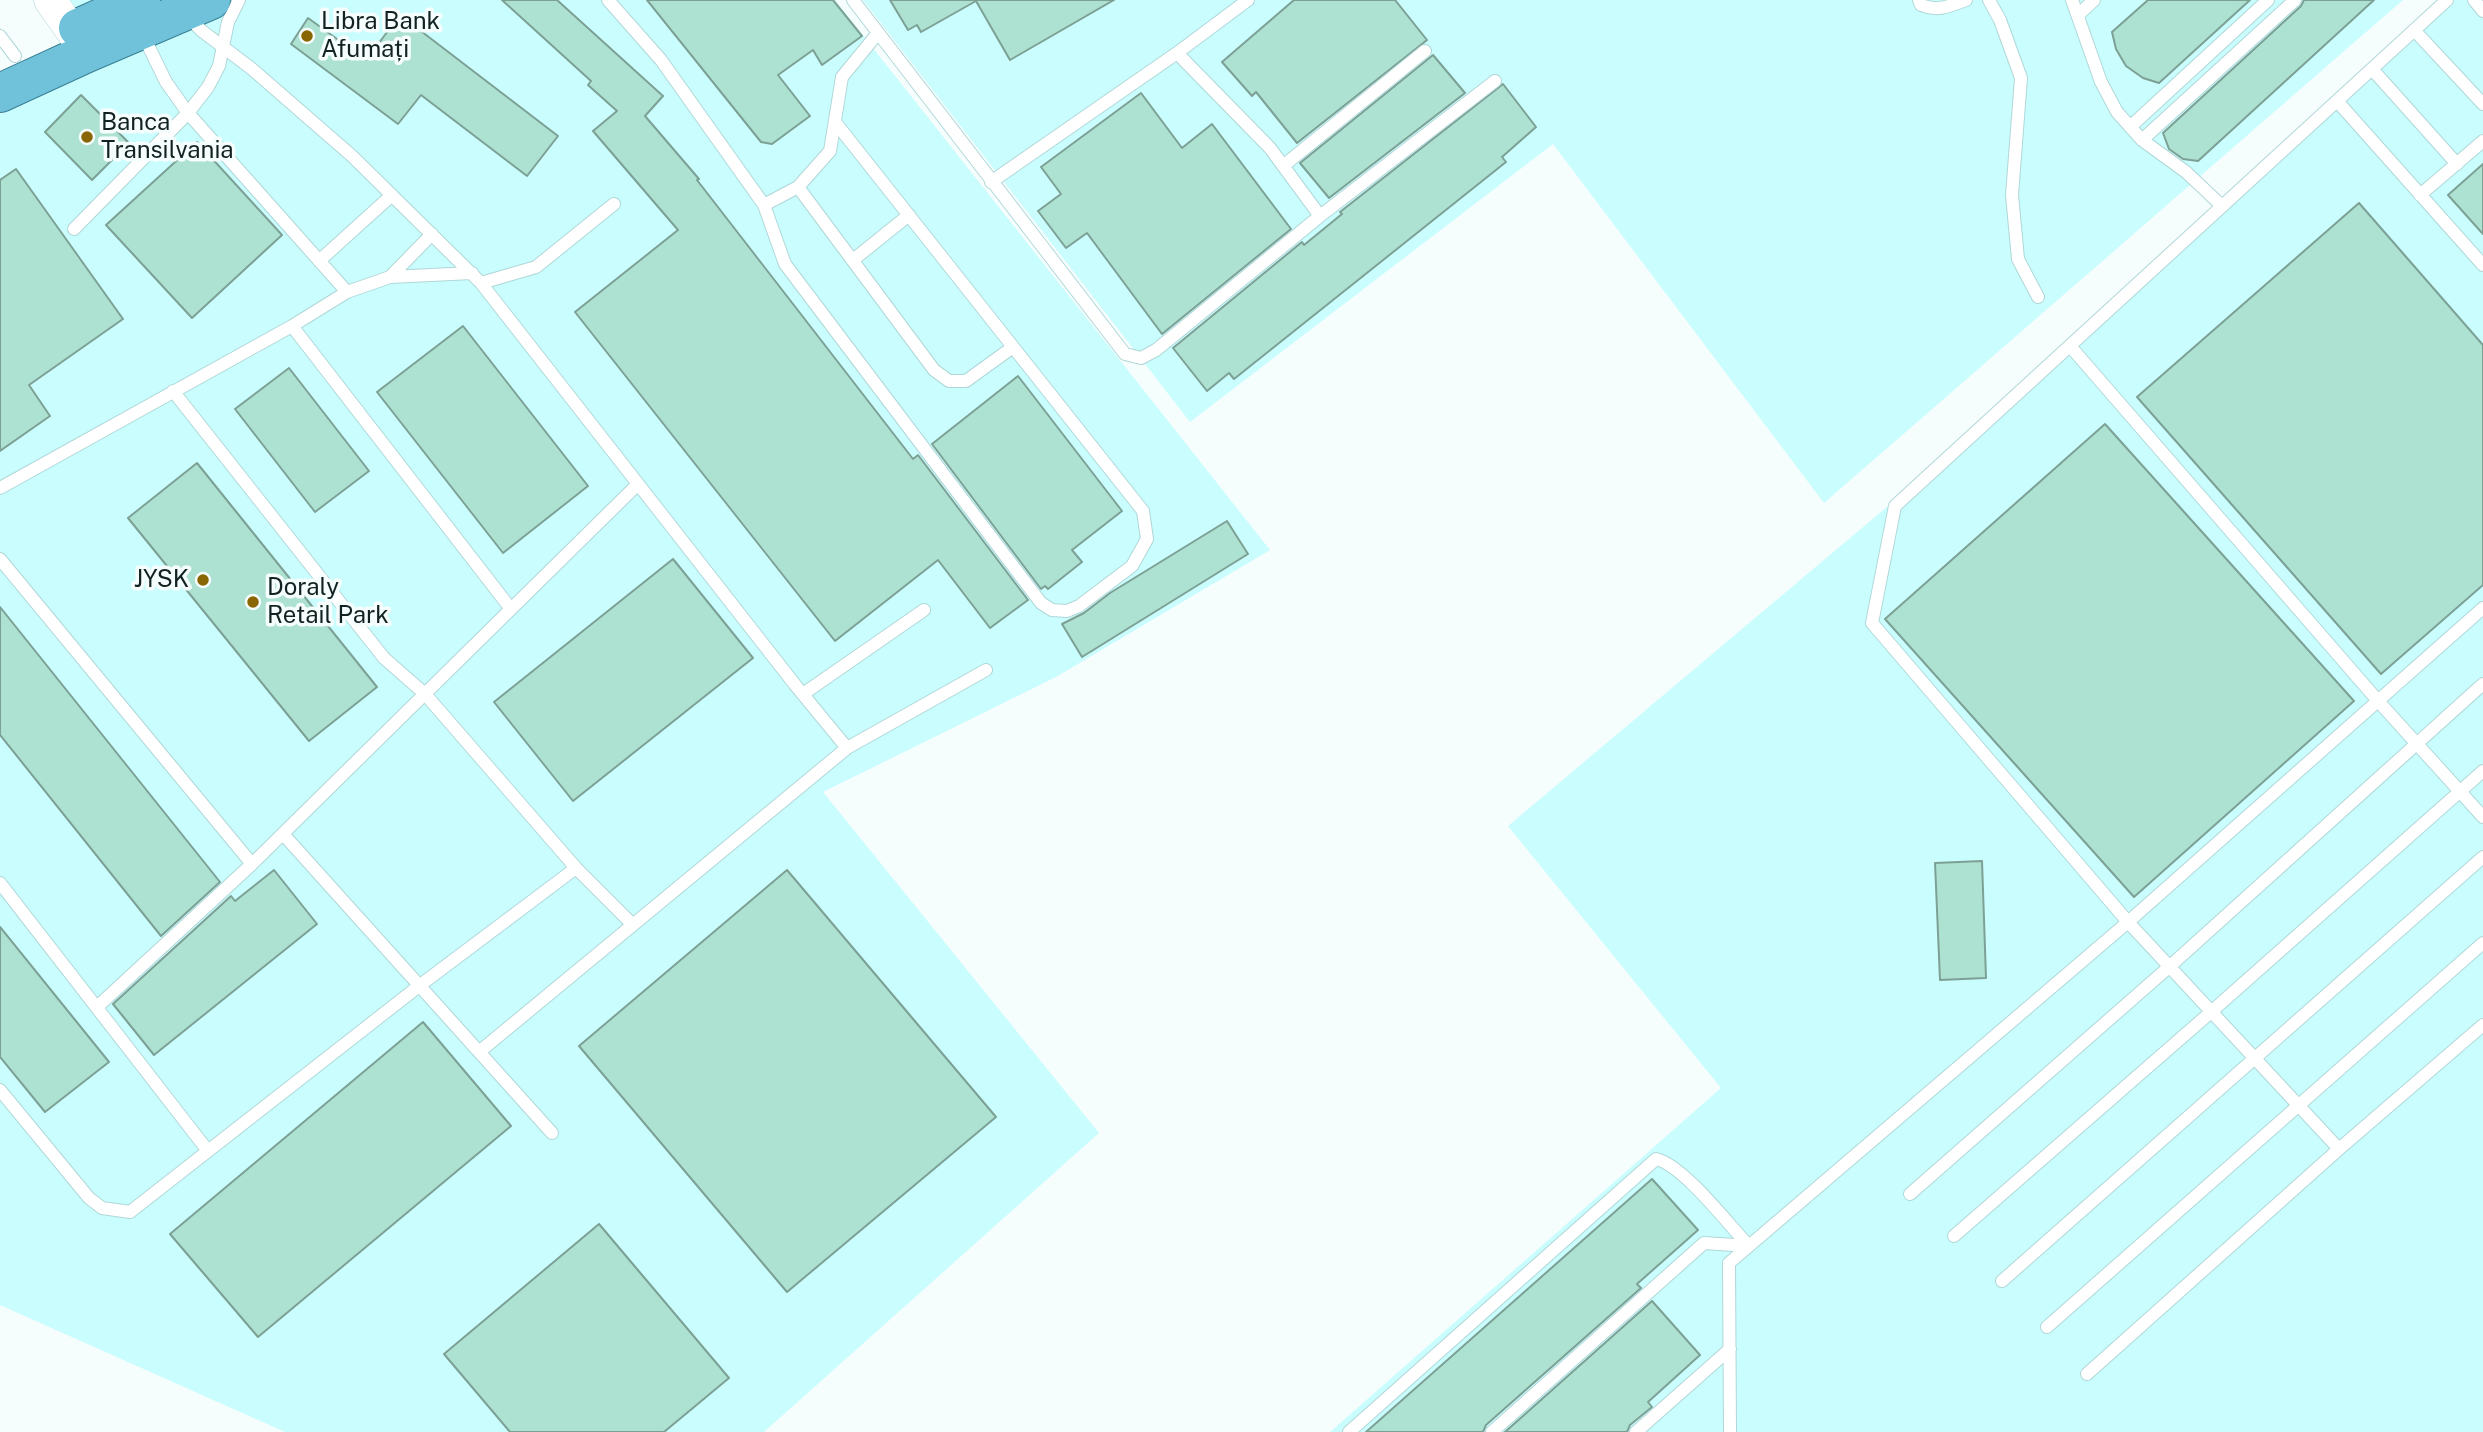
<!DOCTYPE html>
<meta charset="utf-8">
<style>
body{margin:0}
canvas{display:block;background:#f6fdfd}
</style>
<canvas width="2483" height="1432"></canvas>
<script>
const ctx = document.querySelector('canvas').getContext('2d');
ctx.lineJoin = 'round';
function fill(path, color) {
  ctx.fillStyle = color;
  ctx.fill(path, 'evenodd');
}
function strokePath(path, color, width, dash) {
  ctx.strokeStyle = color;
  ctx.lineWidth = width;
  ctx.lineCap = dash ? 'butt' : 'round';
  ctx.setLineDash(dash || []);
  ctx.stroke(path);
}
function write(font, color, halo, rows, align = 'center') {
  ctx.font = font + ' "Public Sans",sans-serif';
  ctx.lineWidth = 7;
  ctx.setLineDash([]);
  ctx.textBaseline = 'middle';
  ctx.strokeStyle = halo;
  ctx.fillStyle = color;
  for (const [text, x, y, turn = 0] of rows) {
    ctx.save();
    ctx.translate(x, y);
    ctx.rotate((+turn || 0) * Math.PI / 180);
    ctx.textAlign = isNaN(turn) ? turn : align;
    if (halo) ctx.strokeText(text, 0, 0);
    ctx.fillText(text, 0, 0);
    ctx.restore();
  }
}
fill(new Path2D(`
 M 70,0 L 835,0 L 1270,550 L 1056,677 L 823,792 L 1099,1133 L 764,1432 L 285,1432 L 0,1305 L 0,114 L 115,60 Z
 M 863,0 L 2403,0 L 1824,503 L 1553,144 L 1190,422 Z
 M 2448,0 L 2483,0 L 2483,1432 L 1330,1432 L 1721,1088 L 1508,826 L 1894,501 Z`), '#cafdfe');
const building = new Path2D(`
 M 502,0 L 557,0 L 663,96 L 645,116 L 699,179 L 697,180 L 913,459 L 918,455 L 1028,600 L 990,628 L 938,560 L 835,641 L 575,312 L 678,230 L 593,131 L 617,111 L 588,85 L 591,81 Z
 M 647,0 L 833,0 L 862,36 L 822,65 L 813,50 L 778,75 L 810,116 L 772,144 L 761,142 Z
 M 890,0 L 1114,0 L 1010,60 L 976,1 L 921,32 L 917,25 L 908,30 Z
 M 1294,0 L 1395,0 L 1427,40 L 1297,143 L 1256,92 L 1252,96 L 1222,62 Z
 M 2148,0 L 2250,0 L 2159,83 L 2143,78 L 2126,66 L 2116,49 L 2112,32 Z
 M 2304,0 L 2374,0 L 2198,161 L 2183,159 L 2169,149 L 2163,133 L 2301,6 Z
 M 400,15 L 558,136 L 527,176 L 421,95 L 398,124 L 291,44 L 308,18 L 366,60 Z
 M 1433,55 L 1465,93 L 1329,198 L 1300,163 Z
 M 1503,84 L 1536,127 L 1502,157 L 1506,162 L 1234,379 L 1229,373 L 1207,391 L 1173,348 L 1302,242 L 1304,245 L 1342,214 L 1340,212 Z
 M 1141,93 L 1182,148 L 1212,124 L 1291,229 L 1162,334 L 1087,233 L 1066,248 L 1038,211 L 1061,194 L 1041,167 Z
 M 81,95 L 129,143 L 92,180 L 45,132 Z
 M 197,142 L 282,235 L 192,318 L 106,225 Z
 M 2483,164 L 2483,234 L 2448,195 Z
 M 16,169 L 123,319 L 29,385 L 50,416 L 0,451 L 0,180 Z
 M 2359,203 L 2483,345 L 2483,585 L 2381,674 L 2137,397 Z
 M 463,326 L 588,486 L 503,553 L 377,392 Z
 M 289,368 L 369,471 L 315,512 L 235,409 Z
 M 1018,376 L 1122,511 L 1072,550 L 1082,562 L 1048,589 L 1045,586 L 1041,589 L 932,444 Z
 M 2105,424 L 2354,701 L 2134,897 L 1885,619 Z
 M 197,463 L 377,687 L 309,741 L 128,518 Z
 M 1227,521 L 1248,554 L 1082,657 L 1062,624 L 1084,613 L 1110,593 Z
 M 673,559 L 753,658 L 573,801 L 494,702 Z
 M 0,607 L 220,882 L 161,936 L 0,735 Z
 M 1982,861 L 1986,978 L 1940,980 L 1935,863 Z
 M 274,870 L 317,924 L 154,1055 L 113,1004 L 231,896 L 235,901 Z
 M 787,870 L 996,1117 L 787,1292 L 579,1046 Z
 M 0,927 L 109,1062 L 45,1112 L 0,1057 Z
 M 423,1022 L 511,1126 L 258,1337 L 170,1234 Z
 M 1652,1179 L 1698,1230 L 1637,1284 L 1641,1288 L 1486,1425 L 1483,1432 L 1366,1432 Z
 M 599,1224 L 729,1378 L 664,1432 L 510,1432 L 444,1354 Z
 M 1652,1301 L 1700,1355 L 1648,1402 L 1652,1407 L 1630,1425 L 1627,1432 L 1505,1432 Z`);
fill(building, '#ade2d2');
strokePath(building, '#7da095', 2);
const service = new Path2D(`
 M 608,0 L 661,60 L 764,205 L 785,264 L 1041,603 L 1052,610 L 1067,611 L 1079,606 L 1132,566 L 1147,539 L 1143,511 L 835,122
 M 853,0 L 1125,354 L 1141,358 L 1156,350 L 1320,216 L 1495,81
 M 1919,0 L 1921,5 C 1938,12 1949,6 1966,0
 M 1989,0 L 2000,20 L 2021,78 L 2012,195 L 2018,259 L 2038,297
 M 2072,0 L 2101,82 L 2117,112 L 2142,140 L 2186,172 L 2222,206
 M 2474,0 L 2483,11
 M 2078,15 L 2094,0
 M 187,16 L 202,31 L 252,69 L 352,156 L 481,283 L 796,686 L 847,748
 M 2414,30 L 2483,104
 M 143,35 L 166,82 L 188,113 L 347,292
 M 0,36 L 15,56
 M 1177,53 L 1270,148 L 1320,216
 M 2372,69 L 2457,164
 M 2337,101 L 2483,265
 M 2130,127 L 2268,0
 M 2142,140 L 2295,0
 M 1283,166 L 1425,51
 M 991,182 L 1177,53 L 1248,0
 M 798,187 L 934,370 L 949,381 L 966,381 L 1013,347
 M 2420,195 L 2483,141
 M 764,205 L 798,187 L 830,151 L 842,77 L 878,33
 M 74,229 L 188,113 L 208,87 L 219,66 L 228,22 L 239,0
 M 853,260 L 909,215
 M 319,261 L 392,195
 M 390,277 L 432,234
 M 481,283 L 536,267 L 614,204
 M 292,326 L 511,609
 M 2070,346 L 2379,702 L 2483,817
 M 173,391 L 384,658 L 425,694 L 576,868 L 633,925
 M 0,488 L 292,326 L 347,292 L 390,277 L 472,273
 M 0,559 L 252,864
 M 803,694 L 924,610
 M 283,834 L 552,1133
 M 0,883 L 208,1151
 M 97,1007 L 252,864 L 638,484
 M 479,1052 L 847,748 L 986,670
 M 0,1090 L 89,1198 L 102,1208 L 130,1212 L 419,986 L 576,868
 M 2339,1149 L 2128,922 L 1872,623 L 1895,506 L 2447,0
 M 1910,1194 L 2169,967 L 2483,684
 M 1954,1236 L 2211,1012 L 2483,771
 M 2002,1281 L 2483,857
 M 2047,1327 L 2483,943
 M 2087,1374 L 2339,1149 L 2483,1025
 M 1349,1432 L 1656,1159 C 1683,1165 1728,1224 1749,1246
 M 1492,1432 L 1704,1243 L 1749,1246
 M 1636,1432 L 1730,1349
 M 1730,1432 L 1729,1263 L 2128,922 L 2483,608`);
const tertiary = new Path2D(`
 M 50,0 L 86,51`);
const trunk = new Path2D(`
 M 78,28 L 141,0
 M 0,93 L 87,53 L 211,0`);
strokePath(service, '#b0d7d8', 14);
strokePath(tertiary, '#b0d7d8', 33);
strokePath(trunk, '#387f93', 40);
strokePath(service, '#fff', 12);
strokePath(tertiary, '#fff', 32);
strokePath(trunk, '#70c2da', 38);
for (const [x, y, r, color] of [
 [307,36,7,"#896503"],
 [87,137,7,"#896503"],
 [203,580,7,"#896503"],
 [253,602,7,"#896503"]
]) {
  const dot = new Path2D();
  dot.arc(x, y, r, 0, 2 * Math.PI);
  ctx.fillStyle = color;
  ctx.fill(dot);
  strokePath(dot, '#f6fdfd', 2.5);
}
write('24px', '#122121', '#f6fdfd', [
 ["Libra Bank",321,22],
 ["Afumați",321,50],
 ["Banca",101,123],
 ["Transilvania",101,151],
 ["JYSK",189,580,"right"],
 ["Doraly",267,588],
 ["Retail Park",267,616]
], 'left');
</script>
